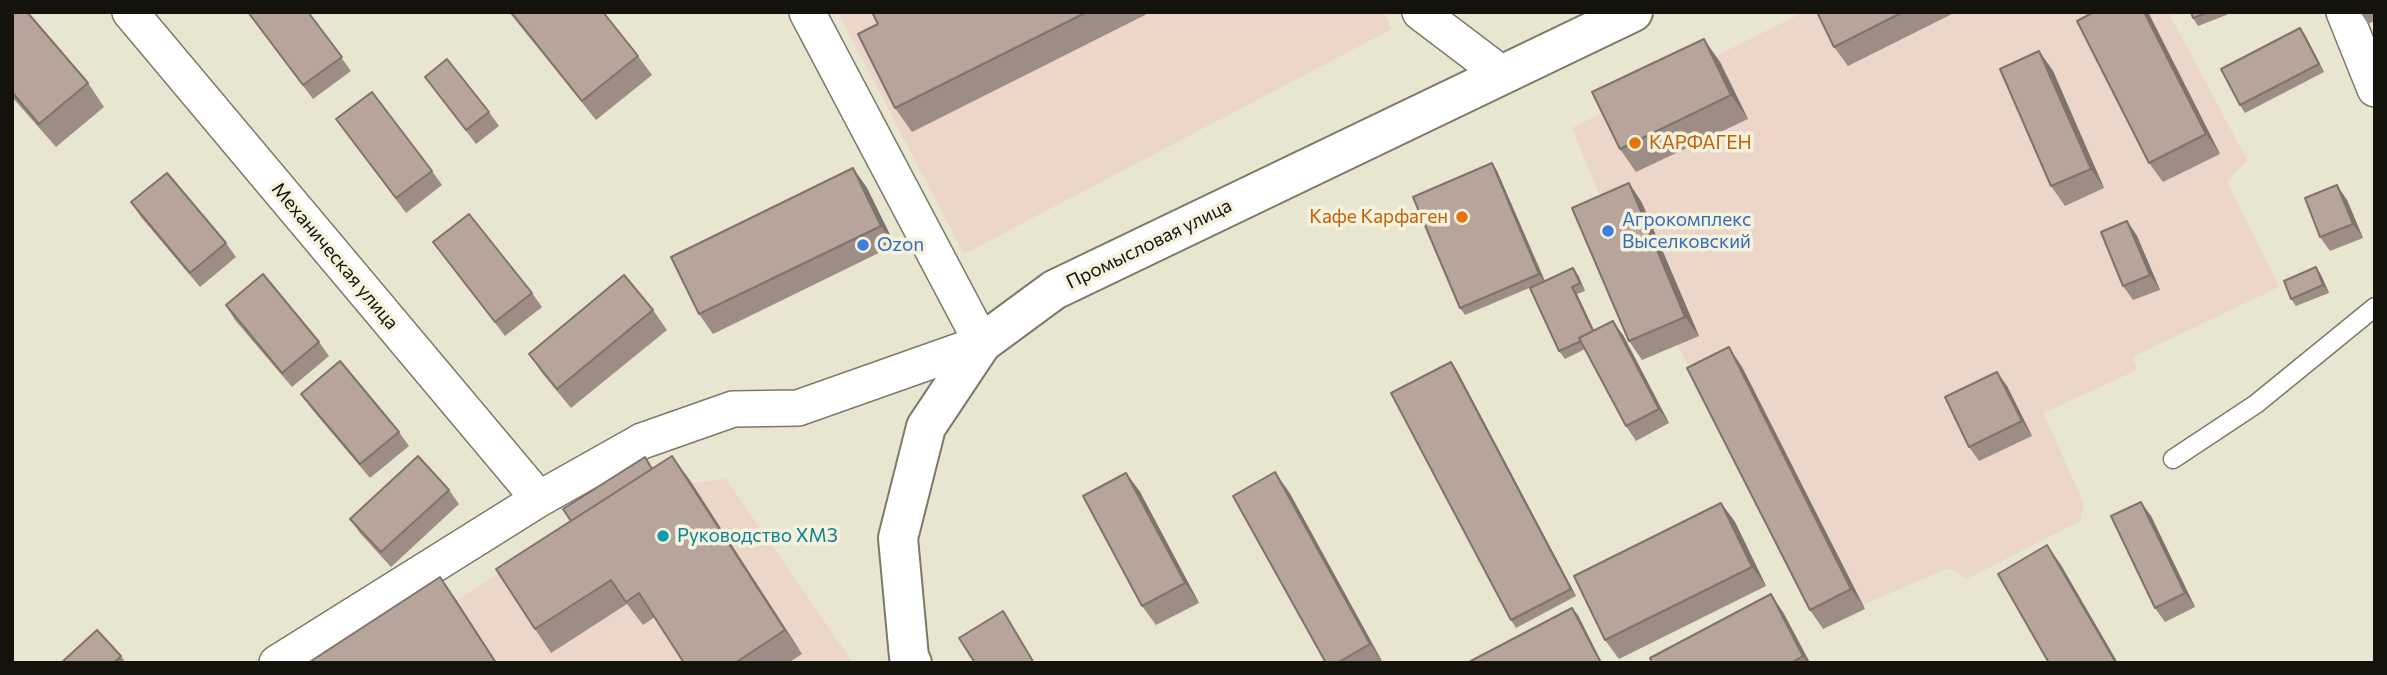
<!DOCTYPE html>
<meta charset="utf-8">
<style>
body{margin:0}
#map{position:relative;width:2387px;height:675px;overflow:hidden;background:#e8e5d1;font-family:Commissioner,sans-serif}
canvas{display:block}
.frame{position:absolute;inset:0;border:14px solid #13120b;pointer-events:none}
</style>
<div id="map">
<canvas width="2387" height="675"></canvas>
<div class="frame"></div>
</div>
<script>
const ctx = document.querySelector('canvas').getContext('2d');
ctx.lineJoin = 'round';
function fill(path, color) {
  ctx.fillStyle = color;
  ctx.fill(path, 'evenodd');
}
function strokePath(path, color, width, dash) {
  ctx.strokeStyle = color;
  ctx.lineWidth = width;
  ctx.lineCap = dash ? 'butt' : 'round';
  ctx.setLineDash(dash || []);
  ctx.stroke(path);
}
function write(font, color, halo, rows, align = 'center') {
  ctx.font = font + ' Commissioner,sans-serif';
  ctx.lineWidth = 7;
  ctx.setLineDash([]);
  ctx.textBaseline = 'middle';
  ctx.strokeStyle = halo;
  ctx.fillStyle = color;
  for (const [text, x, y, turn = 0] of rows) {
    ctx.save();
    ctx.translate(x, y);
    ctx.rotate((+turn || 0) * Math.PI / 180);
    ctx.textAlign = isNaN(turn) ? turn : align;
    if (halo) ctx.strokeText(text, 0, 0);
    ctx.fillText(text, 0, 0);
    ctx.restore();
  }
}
fill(new Path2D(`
 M 838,12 L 1383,12 L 1392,29 L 964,254 Z
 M 1804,12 L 2168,12 L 2247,160 L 2227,182 L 2279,287 L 2132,357 L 2137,370 L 2043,413 L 2084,504 L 2080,521 L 1967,579 L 1949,568 L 1836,616 L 1729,442 L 1606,210 L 1572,128 Z
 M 726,479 L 853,663 L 363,663 L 625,490 Z`), '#ecd5c9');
const service = new Path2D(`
 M 2173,459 L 2256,404 L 2375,307`);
const minor = new Path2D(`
 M 130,12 L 539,499
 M 1420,12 L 1503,75
 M 2344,12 L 2375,89
 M 277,663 L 539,499 L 642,441 L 733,409 L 798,408 L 982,343 L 807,12`);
const secondary = new Path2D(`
 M 912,663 L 909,657 L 898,538 L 926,427 L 982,343 L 1054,290 L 1633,12`);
strokePath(service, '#7d7a68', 21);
strokePath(minor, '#7d7a68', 38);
strokePath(secondary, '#7d7a68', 42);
strokePath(service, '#fff', 18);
strokePath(minor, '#fff', 35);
strokePath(secondary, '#fff', 38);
fill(new Path2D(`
 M 12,12 L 88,83 L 104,107 L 56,147 L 12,97 Z
 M 247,12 L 308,12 L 351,71 L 313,99 Z
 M 509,12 L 603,12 L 638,56 L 652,75 L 596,120 Z
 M 872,12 L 1151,12 L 912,132 L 895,108 L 878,24 Z
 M 1817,12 L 1956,12 L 1848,66 L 1834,47 Z
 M 2094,12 L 2148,12 L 2220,154 L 2163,182 L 2149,163 Z
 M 2191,12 L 2234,12 L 2198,26 L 2193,18 Z
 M 2360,12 L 2375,12 L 2375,21 L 2368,24 Z
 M 2300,28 L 2305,35 L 2324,72 L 2245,113 L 2240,105 Z
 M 2039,51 L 2053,71 L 2104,188 L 2065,206 L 2051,186 Z
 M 1720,62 L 1748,119 L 1636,172 L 1620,149 Z
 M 425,77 L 489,112 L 499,126 L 476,144 Z
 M 336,119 L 432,171 L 442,185 L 406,213 Z
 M 1492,163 L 1497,171 L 1545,281 L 1578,275 L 1585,291 L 1577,294 L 1594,330 L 1623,335 L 1669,423 L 1636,441 L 1626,426 L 1585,349 L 1565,359 L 1559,351 L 1534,286 L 1465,315 L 1460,308 Z
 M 853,168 L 867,188 L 895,245 L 713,334 L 699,314 Z
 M 1629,183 L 1642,203 L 1699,336 L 1642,360 L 1629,341 Z
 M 2347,200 L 2363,238 L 2330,251 L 2320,237 Z
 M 131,202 L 226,243 L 236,257 L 200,287 L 141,217 Z
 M 2127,221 L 2137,236 L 2160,290 L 2133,300 L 2123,286 Z
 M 433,242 L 532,293 L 542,307 L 505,336 Z
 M 2316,267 L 2321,275 L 2329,293 L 2296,306 L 2291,299 Z
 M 226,305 L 319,342 L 329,356 L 292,387 L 235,320 Z
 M 653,310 L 667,330 L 571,408 L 542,373 L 529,354 Z
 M 1451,362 L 1456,369 L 1576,596 L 1516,628 L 1511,620 Z
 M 1742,367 L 1865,609 L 1823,629 L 1810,610 Z
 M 2007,386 L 2032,436 L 1979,461 L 1969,447 Z
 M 301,394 L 399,432 L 409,446 L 370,478 L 311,408 Z
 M 652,469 L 689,479 L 802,654 L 788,663 L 684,663 L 655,617 L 643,625 L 627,604 L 551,653 L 535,629 Z
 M 1126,473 L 1140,492 L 1199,603 L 1156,625 L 1142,606 Z
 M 449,490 L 459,504 L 391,567 L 360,533 L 350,519 Z
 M 1289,492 L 1383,663 L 1326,663 Z
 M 1721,503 L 1735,522 L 1766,586 L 1619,659 L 1605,640 Z
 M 2151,516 L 2195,607 L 2165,622 L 2155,608 Z
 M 1771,594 L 1784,614 L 1810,663 L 1652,663 Z
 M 121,656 L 126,663 L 61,663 Z`), '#9d8d84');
fill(new Path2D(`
 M 2144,12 L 2148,12 L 2220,154 L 2206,134 Z
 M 2300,28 L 2305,35 L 2324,72 L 2319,64 Z
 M 1704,39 L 1720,62 L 1748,119 L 1731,95 Z
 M 2039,51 L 2053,71 L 2104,188 L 2091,169 Z
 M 1492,163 L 1497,171 L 1545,282 L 1539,274 Z
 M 853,168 L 867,188 L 895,245 L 881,226 Z
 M 1629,183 L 1642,203 L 1699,336 L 1685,317 Z
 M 2337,185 L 2347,200 L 2363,238 L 2353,224 Z
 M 2127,221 L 2137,236 L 2160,290 L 2150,275 Z
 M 2316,267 L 2321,275 L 2329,293 L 2323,285 Z
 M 1573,268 L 1578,275 L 1585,291 L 1580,283 Z
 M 1572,287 L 1577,294 L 1599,342 L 1594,334 Z
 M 1613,321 L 1623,335 L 1669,423 L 1659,409 Z
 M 1729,347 L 1742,367 L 1865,609 L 1851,589 Z
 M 1451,362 L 1456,369 L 1576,596 L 1571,589 Z
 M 1997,372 L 2007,386 L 2032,436 L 2022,421 Z
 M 672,456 L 689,479 L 802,654 L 785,630 Z
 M 1275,472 L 1289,492 L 1383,663 L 1370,644 Z
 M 1126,473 L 1140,492 L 1199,603 L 1185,583 Z
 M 2141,502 L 2151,516 L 2195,607 L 2185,593 Z
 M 1721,503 L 1735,522 L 1766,586 L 1752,567 Z
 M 2047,545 L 2061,565 L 2118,663 L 2116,663 Z
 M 440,577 L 457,601 L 497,663 L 496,663 Z
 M 1771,594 L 1784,614 L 1810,663 L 1808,663 L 1803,656 Z
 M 1572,608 L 1578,615 L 1602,663 L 1601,663 Z`), '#80736c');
const building = new Path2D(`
 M 12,12 L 27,12 L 88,83 L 39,124 L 12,92 Z
 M 248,12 L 308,12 L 342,57 L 303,85 Z
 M 511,12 L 603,12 L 638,56 L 582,101 Z
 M 872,12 L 1087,12 L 895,108 L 858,34 L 878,24 Z
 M 1817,12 L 1903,12 L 1834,47 Z
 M 2094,12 L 2144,12 L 2206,134 L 2149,163 L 2077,21 Z
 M 2191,12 L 2209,12 L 2193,18 Z
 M 2300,28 L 2319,64 L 2240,105 L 2221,69 Z
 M 1704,39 L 1731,95 L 1620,149 L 1592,92 Z
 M 2039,51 L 2091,169 L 2051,186 L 2000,69 Z
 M 447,59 L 489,112 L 466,130 L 425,77 Z
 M 372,92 L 432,171 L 396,198 L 336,119 Z
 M 1492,163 L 1539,274 L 1460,308 L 1413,197 Z
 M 853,168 L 881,226 L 699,314 L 671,257 Z
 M 167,173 L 226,243 L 190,273 L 131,202 Z
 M 1629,183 L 1685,317 L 1629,341 L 1572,208 Z
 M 2337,185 L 2353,224 L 2320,237 L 2305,198 Z
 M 469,214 L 532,293 L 495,322 L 433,242 Z
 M 2127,221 L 2150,275 L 2123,286 L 2101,232 Z
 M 2316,267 L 2323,285 L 2291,299 L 2284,281 Z
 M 1573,268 L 1580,283 L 1572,287 L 1593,331 L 1579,338 L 1581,341 L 1559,351 L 1530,288 Z
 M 263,274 L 319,342 L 282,373 L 226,305 Z
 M 624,275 L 653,310 L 557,389 L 529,354 Z
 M 1613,321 L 1659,409 L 1626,426 L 1579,338 Z
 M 1729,347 L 1851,589 L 1810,610 L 1687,368 Z
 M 340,361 L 399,432 L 360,464 L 301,394 Z
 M 1451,362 L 1571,589 L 1511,620 L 1391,393 Z
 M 1997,372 L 2022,421 L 1969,447 L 1945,397 Z
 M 418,456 L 449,490 L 381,552 L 350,519 Z
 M 672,456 L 785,630 L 735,663 L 684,663 L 639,593 L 626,602 L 611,580 L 535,629 L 496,569 Z
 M 645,457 L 652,469 L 571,521 L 563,509 Z
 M 1275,472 L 1370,644 L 1337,663 L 1326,663 L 1233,496 Z
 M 1126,473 L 1185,583 L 1142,606 L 1083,496 Z
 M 2141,502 L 2185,593 L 2155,608 L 2111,516 Z
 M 1721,503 L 1752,567 L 1605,640 L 1574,576 Z
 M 2047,545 L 2116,663 L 2049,663 L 1998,574 Z
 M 440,577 L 496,663 L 308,663 Z
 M 1771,594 L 1803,656 L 1791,663 L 1652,663 L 1650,658 Z
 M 1572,608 L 1601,663 L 1467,663 Z
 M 1003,611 L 1034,663 L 975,663 L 959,638 Z
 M 97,630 L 121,656 L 114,663 L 61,663 Z`);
fill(building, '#b7a49a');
strokePath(building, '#80736c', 2);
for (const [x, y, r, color] of [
 [1635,143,7,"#e8710a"],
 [1462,217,7,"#e8710a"],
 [1608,231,7,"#3f7fe0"],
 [863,245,7,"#3f7fe0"],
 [663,536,7,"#0f9aa8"]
]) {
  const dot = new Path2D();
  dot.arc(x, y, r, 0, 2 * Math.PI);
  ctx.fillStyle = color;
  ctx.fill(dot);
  strokePath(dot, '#f5f2de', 2.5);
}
write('19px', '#c56008', '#f5f2de', [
 ["КАРФАГЕН",1649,143],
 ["Кафе Карфаген",1448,217,"right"]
], 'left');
write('19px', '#366cbe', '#f5f2de', [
 ["Агрокомплекс",1622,220],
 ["Выселковский",1622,242],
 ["Ozon",877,245]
], 'left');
write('19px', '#13120b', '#f5f2de', [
 ["Промысловая улица",1149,244,-26],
 ["Механическая улица",335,256,50]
]);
write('19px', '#0d838f', '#f5f2de', [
 ["Руководство ХМЗ",677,536]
], 'left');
</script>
